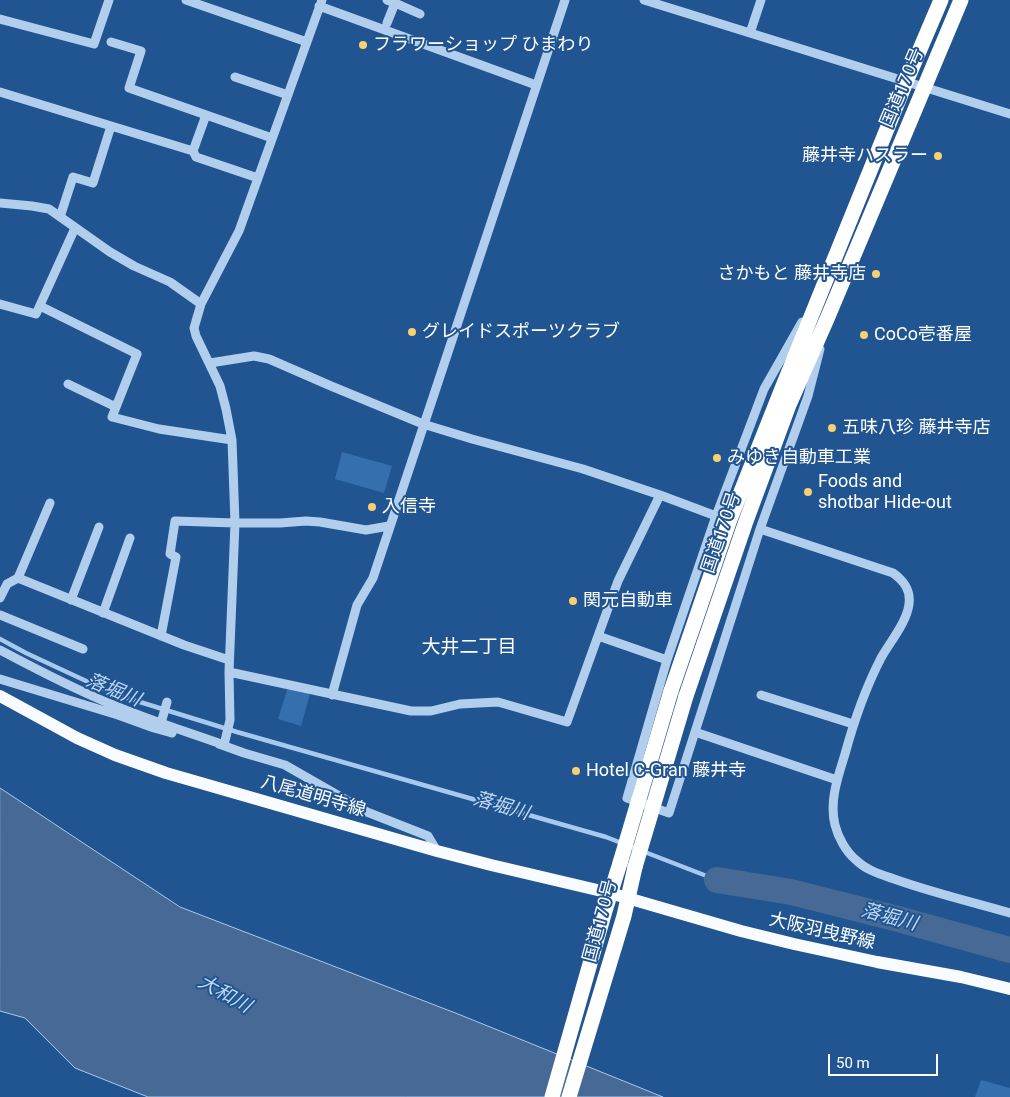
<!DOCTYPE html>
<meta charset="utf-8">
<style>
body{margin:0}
#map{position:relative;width:1010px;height:1097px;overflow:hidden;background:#215591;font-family:Roboto,sans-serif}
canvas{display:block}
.scale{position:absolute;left:828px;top:1054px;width:110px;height:22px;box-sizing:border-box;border:2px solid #fff;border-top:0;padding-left:6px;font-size:15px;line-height:18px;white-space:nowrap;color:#fff;-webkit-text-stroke:4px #215591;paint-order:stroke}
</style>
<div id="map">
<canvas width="1010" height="1097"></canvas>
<div class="scale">50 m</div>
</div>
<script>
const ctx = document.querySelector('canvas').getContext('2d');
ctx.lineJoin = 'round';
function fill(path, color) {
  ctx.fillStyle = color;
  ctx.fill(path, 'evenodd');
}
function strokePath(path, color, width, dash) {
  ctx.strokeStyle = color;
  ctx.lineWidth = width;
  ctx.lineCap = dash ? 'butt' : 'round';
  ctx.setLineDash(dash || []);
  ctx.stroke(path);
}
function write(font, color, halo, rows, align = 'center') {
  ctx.font = font + ' Roboto,"Noto Sans JP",sans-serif';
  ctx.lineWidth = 4;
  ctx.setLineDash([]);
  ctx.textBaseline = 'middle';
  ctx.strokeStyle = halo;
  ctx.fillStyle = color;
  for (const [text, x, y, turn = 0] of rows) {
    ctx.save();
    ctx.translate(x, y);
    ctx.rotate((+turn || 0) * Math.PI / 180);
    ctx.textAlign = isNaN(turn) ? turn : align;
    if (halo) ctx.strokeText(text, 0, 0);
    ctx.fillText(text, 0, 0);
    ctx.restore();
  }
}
fill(new Path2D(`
 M 342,452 L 392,466 L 384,493 L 335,479 Z
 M 288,687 L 310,694 L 301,726 L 278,719 Z
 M 981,1080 L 1010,1088 L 1010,1097 L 975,1097 Z`), '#356fae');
const water = new Path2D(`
 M 0,788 L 180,907 L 458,1014 L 663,1097 L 148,1097 L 75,1068 L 25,1018 L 0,1011 Z`);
fill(water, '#466a95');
strokePath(water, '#a6c9ee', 1);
strokePath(new Path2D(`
 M 0,639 L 26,653 L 114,694 L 237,732 L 606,837 L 717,880`), '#a6c9ee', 4.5);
strokePath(new Path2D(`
 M 717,880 L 791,892 L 898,919 L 1010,950`), '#466a95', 26);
strokePath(new Path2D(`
 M 186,0 L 307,42
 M 387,0 L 395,3 L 387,23
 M 644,0 L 1010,114
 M 395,3 L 420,14
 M 319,6 L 536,85
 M 0,19 L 94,44 L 109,0
 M 750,33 L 761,0
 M 111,42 L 141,51 L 129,88 L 272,138
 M 235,77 L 288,95
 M 0,92 L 193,151 L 206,115
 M 193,151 L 196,157 L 258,178
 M 0,203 L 32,206 L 49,209 L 110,252 L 134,266 L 170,282 L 201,304
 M 60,217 L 73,177 L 93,183 L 111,126
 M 0,304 L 36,314 L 75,228
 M 40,306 L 137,354 L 112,417 L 159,429 L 232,440
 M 802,322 L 764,389 L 716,516 L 667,660 L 627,798 L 669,813 L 760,529 L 808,396 L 820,349
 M 210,363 L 254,356 L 269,359 L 331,386 L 423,424 L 472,439 L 583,469 L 660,495 L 716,516
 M 68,384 L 116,407
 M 760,529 L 893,573 C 904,581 911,590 909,604 C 907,622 890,642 881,658 C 865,689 854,721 845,754 C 838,777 829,801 835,825 C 838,837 846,852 856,860 C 867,871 883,875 897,880 C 934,893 972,902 1010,913
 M 18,578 L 50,503
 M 0,598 L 7,584 L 18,578 L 184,645 L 229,660
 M 71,600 L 99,527
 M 103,613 L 130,538
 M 0,615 L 83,649
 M 161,636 L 176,557 L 170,554 L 175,521 L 235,523 L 232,440 L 226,409 L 220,386 L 196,336 L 194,328 L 201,304 L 239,231 L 322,0
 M 598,636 L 618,581 L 660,495
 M 0,650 C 30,666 59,681 90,695 C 133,715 179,729 224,745 L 230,720 L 229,672 L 235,523 L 280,523 L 306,521 L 320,522 L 366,530 L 389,526
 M 229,672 L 411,711 L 431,711 L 460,704 L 498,702 L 567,722 L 598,636 L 667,660
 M 0,679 L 118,715 L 154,728 L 172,733
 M 332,695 L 357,605 L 373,578 L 565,0
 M 761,695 L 853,724
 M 161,723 L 167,702
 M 695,732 L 837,780
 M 219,744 L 244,753 L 285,765 L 367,812 L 428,836 L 437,851`), '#b2ceed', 9);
strokePath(new Path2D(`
 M 0,696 L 77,738 L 115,755 L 166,773 L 437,851 L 491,865 L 610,893 L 741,931 L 794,944 L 877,962 L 961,977 L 1010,989`), '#f8fbff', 12);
strokePath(new Path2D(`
 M 671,691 L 729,522 L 783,386 L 906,82 L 941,0
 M 686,696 L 745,524 L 789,405 L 827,319 L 961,0
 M 552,1097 L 605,911 L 620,863
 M 569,1097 L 624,916 L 635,867`), '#fff', 15);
strokePath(new Path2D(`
 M 620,863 L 671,691
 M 635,867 L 686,696`), '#fff', 15);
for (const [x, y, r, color] of [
 [363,45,5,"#f9cf74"],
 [938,156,5,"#f9cf74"],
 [876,274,5,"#f9cf74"],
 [412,332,5,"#f9cf74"],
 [864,335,5,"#f9cf74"],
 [832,428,5,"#f9cf74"],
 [717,458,5,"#f9cf74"],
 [808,492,5,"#f9cf74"],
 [372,507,5,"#f9cf74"],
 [573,601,5,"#f9cf74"],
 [576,771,5,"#f9cf74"]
]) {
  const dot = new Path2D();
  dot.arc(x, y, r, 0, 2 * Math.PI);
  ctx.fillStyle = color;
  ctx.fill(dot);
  strokePath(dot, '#215591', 2);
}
write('18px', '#fff', '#215591', [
 ["フラワーショップ ひまわり",373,45],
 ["藤井寺ハスラー",928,156,"right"],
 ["さかもと 藤井寺店",866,274,"right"],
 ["グレイドスポーツクラブ",422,332],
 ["CoCo壱番屋",874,335],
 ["五味八珍 藤井寺店",842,428],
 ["みゆき自動車工業",727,458],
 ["Foods and",818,482],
 ["shotbar Hide-out",818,503],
 ["入信寺",382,507],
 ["関元自動車",583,601],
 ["Hotel C-Gran 藤井寺",586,771]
], 'left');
write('18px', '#fff', '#215591', [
 ["国道170号",903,88,-67],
 ["国道170号",722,533,-71],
 ["八尾道明寺線",313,797,16],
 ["国道170号",601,921,-75],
 ["大阪羽曳野線",822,932,13]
]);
write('19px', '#fff', '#215591', [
 ["大井二丁目",469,648]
]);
write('italic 19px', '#bed8f4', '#215591', [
 ["落堀川",113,691,22],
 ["落堀川",501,807,16],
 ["落堀川",889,918,15],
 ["大和川",224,995,29]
]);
</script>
